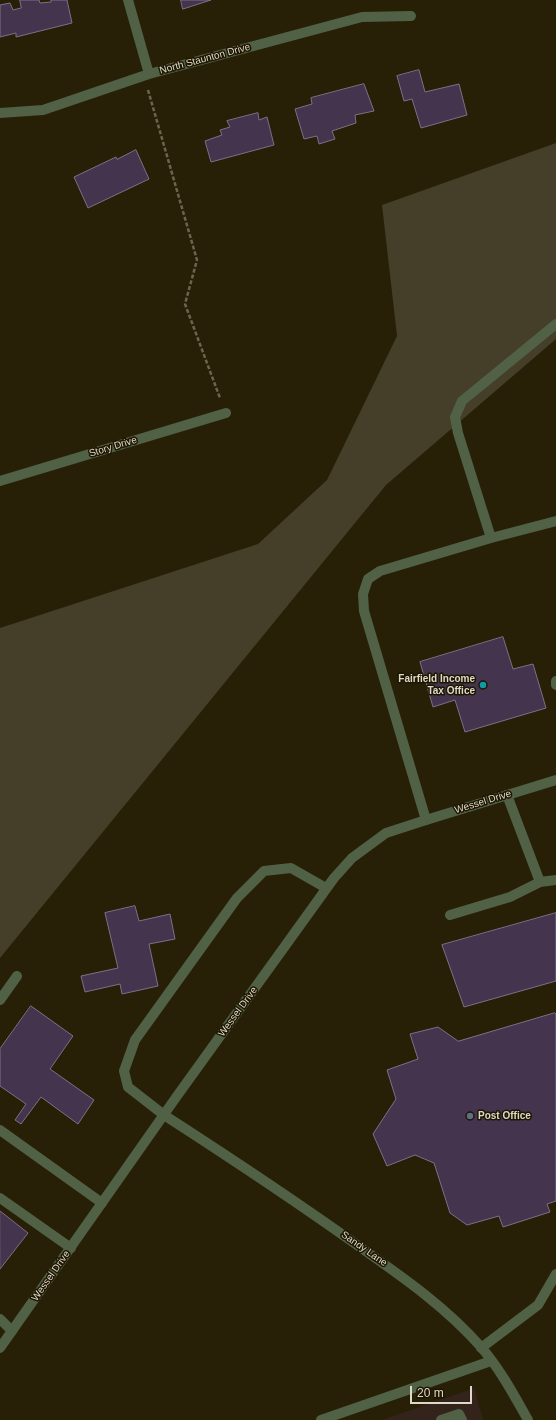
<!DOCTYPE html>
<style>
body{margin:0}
#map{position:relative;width:556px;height:1420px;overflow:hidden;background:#272006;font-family:Helvetica,sans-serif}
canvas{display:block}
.scale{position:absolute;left:410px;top:1386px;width:62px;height:18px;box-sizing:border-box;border:2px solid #ddd9c9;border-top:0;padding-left:5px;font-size:12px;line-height:14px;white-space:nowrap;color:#ddd9c9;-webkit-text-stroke:3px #1e1600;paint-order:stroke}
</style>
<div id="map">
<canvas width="556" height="1420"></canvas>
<div class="scale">20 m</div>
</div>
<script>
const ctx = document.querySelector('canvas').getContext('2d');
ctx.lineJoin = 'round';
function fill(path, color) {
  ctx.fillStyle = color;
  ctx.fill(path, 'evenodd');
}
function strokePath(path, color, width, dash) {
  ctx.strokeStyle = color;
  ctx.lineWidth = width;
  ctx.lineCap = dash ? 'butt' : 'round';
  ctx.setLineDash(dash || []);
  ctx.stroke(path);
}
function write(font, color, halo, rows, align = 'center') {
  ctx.font = font + ' Helvetica,sans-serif';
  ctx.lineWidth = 3;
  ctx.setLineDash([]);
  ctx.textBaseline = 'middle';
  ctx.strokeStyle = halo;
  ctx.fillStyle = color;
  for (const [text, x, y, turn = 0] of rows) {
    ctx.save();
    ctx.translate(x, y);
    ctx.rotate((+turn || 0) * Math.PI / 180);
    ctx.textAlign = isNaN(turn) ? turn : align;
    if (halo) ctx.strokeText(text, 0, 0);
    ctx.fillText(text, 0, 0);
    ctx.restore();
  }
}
fill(new Path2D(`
 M 474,1388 L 483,1420 L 382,1420 Z`), '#34231a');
fill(new Path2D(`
 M 556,143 L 556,339 L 386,485 L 0,958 L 0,628 L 258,544 L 327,480 L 397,336 L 382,205 Z`), '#453e28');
const building = new Path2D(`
 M 20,0 L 39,0 L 40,3 L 51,2 L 51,0 L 67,0 L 72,23 L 16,37 L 16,33 L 0,37 L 0,5 L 10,3 L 13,10 L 21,8 Z
 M 181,0 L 211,0 L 183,9 Z
 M 419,70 L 425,92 L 459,84 L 467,115 L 421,128 L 412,99 L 404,101 L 397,76 Z
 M 364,84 L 374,111 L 355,115 L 356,123 L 332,131 L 335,139 L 319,144 L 317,136 L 304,139 L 295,109 L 312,104 L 311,98 Z
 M 258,113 L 259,120 L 267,117 L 274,145 L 211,162 L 205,141 L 222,135 L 220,130 L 230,127 L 227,121 Z
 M 136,150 L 149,179 L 88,208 L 74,177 L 116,157 L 117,159 Z
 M 503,637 L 513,669 L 533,664 L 546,708 L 465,732 L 455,700 L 433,707 L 420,662 Z
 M 135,906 L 139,921 L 170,914 L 175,939 L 149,944 L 158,986 L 122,994 L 120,984 L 85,992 L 81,976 L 118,968 L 105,913 Z
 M 556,913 L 556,981 L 464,1007 L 442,945 Z
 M 31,1006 L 73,1036 L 50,1069 L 94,1100 L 78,1124 L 41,1097 L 21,1124 L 15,1120 L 26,1104 L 0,1086 L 0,1049 Z
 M 555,1013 L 556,1014 L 556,1201 L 547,1204 L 550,1212 L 503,1227 L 499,1216 L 467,1225 L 450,1213 L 434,1163 L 415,1155 L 387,1166 L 373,1134 L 396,1099 L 387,1070 L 418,1059 L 410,1034 L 438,1027 L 458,1041 Z
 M 0,1211 L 28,1233 L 0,1269 Z`);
fill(building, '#44344d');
strokePath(building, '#7f6f88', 1);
strokePath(new Path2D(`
 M 148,90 L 197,260 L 185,304 L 220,398`), '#6b654f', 2.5, [4, 2]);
strokePath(new Path2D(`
 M 491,538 L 458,433 L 455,417 L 462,401 L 556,324
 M 556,681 L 556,685
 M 507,795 L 540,882 L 556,880
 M 426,820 L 364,611 L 363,594 L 368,579 L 380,571 L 491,538 L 556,521
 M 450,915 L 510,897 L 540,882
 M 0,1000 L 17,976
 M 164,1115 L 128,1087 L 124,1071 L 135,1040 L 237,898 L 264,871 L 291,868 L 326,888
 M 0,1130 L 102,1203
 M 0,1198 L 71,1248
 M 0,1319 L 12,1331
 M 481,1348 L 538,1305 L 556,1274
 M 321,1420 L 491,1361
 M 441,1420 L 459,1414 L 462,1420`), '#506145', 10);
strokePath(new Path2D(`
 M 128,0 L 149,74
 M 0,113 L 43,110 L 149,74 L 362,17 L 411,16
 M 0,481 L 226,413
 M 164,1115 C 229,1157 294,1200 357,1245 C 401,1276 445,1306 481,1347 C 500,1369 514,1395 528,1420
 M 0,1348 L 177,1096 L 334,878 L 352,858 L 386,833 L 426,820 L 556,780`), '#506145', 10);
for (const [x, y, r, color] of [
 [483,685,4,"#0f9aa8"],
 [470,1116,4,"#5c6f8a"]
]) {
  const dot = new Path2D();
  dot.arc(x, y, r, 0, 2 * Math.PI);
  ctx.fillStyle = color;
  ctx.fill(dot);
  strokePath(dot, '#1e1600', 1.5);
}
write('10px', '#ddd9c9', '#1e1600', [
 ["North Staunton Drive",205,59,-15],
 ["Story Drive",113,447,-17],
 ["Wessel Drive",483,802,-17],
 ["Wessel Drive",238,1012,-54],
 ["Sandy Lane",364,1249,35],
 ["Wessel Drive",51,1276,-55]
]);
write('bold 10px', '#ddd9c9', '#1e1600', [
 ["Fairfield Income",475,679],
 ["Tax Office",475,691],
 ["Post Office",478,1116,"left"]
], 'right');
</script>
